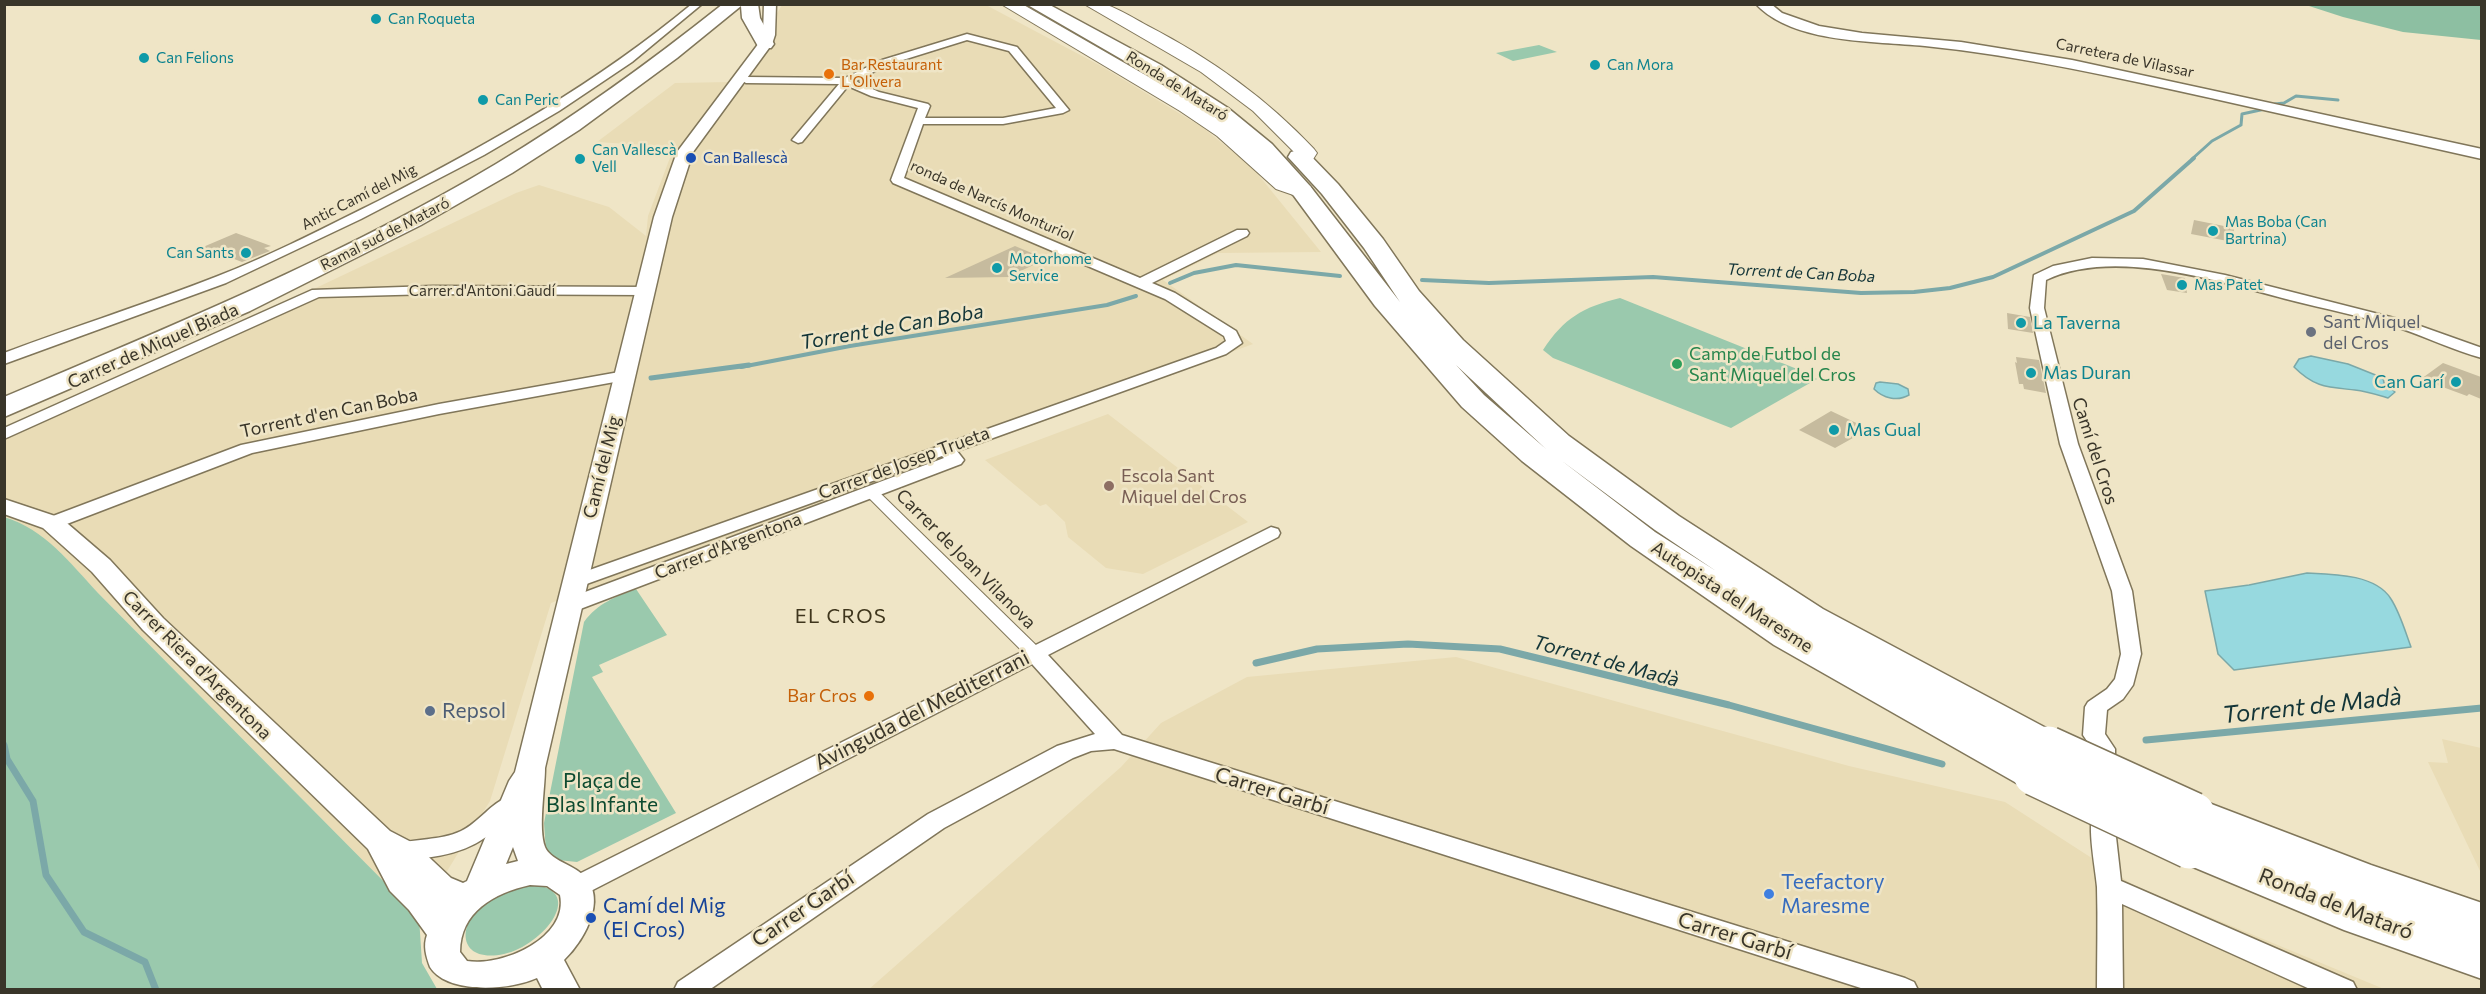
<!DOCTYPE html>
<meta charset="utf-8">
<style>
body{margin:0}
#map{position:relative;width:2486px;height:994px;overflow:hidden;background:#efe5c6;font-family:Commissioner,sans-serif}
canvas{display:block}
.frame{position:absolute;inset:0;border:6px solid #393529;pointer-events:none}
</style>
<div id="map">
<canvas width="2486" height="994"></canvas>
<div class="frame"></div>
</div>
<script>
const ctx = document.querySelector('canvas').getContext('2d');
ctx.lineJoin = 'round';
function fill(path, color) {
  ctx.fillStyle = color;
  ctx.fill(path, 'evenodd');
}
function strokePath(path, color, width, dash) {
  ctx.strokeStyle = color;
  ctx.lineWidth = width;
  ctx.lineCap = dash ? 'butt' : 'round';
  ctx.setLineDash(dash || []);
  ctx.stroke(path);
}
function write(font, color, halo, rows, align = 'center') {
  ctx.font = font + ' Commissioner,sans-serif';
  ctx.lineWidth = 5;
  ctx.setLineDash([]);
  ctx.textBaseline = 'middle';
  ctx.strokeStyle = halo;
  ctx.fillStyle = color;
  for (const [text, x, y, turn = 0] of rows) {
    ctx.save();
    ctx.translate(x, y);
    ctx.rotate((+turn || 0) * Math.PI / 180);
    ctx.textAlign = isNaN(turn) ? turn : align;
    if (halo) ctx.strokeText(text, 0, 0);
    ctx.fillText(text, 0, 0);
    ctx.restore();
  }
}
fill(new Path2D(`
 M 782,5 L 986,5 L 1101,66 L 1202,127 L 1252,167 L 1321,252 L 1218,253 L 1163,280 L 1253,344 L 551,603 L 490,801 L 419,917 L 98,593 L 58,550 L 14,520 L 5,517 L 4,429 L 299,296 L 516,193 L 539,185 L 609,207 L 646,236 L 648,216 L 674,147 L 597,142 L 675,83 L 731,82 L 750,58 Z
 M 1108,414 L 1248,522 L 1143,574 L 1106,568 L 1068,537 L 1065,522 L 1046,504 L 1040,506 L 985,460 Z
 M 1456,657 L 1849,766 L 2005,802 L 2135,886 L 2384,989 L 868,990 L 1121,767 L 1161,723 L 1247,677 Z
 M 2442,739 L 2481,748 L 2481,873 L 2428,762 L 2448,763 Z`), '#e9dcb6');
fill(new Path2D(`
 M 1539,45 L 1557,52 L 1513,61 L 1496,53 Z
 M 1620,298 L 1802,371 L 1817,379 L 1731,428 L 1553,358 L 1543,350 C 1564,318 1583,307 1620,298 Z
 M 4,517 C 45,529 70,563 98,593 L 419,917 L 422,963 L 437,989 L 5,989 Z
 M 636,589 L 667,635 L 599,665 L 603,672 L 592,677 L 676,813 L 577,862 L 558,860 L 546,852 L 544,823 L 584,622 C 598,603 615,597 636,589 Z
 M 527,884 C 591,887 543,946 504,954 C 456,964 456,922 488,899 C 498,892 515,889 527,884 Z`), '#9ac9ad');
fill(new Path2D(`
 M 2306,5 L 2481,5 L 2481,40 L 2403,32 L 2343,17 Z`), '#8dbfa2');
const water = new Path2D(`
 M 2311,356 L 2348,364 L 2383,378 L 2384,383 L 2395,392 L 2388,398 C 2378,395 2366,391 2355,390 C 2328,387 2315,388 2294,367 L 2299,359 Z
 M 1880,382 L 1898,384 L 1908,389 L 1909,395 C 1897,402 1883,398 1874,389 L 1876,383 Z
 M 2307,573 C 2332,574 2376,574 2391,599 C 2400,613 2405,631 2411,647 L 2234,670 L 2218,654 L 2205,591 L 2249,585 Z`);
fill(water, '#97d9df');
strokePath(water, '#7ba8a8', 1.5);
strokePath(new Path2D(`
 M 2275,104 L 2284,103 L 2296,96 L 2338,100
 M 2192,159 L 2212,141 L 2241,125 L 2242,114 L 2265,109`), '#7ba8a8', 3);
strokePath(new Path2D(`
 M 1422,280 L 1489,283 L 1653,277 L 1861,293 L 1914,292 L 1950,288 L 1993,277 L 2134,211 L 2194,158
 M 1170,283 L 1194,273 L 1236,265 L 1340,276
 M 741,367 L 850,346 L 1107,305 L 1136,296`), '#7ba8a8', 4);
strokePath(new Path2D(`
 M 651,378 L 749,365`), '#7ba8a8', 5);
strokePath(new Path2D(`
 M 1256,663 L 1317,649 L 1408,644 L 1500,649 L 1729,705 L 1942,764
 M 2146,740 L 2482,708
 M 4,745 L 7,759 L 33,801 L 46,875 L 84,932 L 145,962 L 156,990`), '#7ba8a8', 7);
fill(new Path2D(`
 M 2194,220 L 2234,228 L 2233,242 L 2191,234 Z
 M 236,233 L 271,246 L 264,248 L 270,251 L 242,262 L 203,247 Z
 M 1015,246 L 1046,259 L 1008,277 L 945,278 Z
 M 2161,274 L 2185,278 L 2187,293 L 2167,290 Z
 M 2007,313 L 2030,317 L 2033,333 L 2008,329 Z
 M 2016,357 L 2039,360 L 2046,393 L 2024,389 L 2023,384 L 2019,384 L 2015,362 L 2017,363 Z
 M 2443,363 L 2481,377 L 2481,399 L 2469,394 L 2467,396 L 2421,379 Z
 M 1831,411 L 1869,429 L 1835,448 L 1799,430 Z`), '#c6bb9e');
const pedestrian = new Path2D(`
 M 871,488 L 876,489 L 1040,649 L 1042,653 L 1040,657 L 1028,657 L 866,495 L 864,492 L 866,489 Z`);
const minor = new Path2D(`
 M 692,4 L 702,4 L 632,62 L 559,111 L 484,155 L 361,219 L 226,283 L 4,364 L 4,353 C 75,326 147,304 218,276 C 274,254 328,226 382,199 C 491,143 597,83 692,4 Z
 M 967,34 L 1017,47 L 1069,110 L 1063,113 L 1003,124 L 923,124 L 904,178 L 1140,278 L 1237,230 L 1247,230 L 1249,233 L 1247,236 L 1152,283 L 1175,293 L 1236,331 L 1242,343 L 1226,354 L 957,451 L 964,460 L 961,464 L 575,611 L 568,612 L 561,611 L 558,606 L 561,601 L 944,458 L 942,456 L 581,586 L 574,588 L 567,586 L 564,582 L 567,578 L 1216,348 L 1226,341 L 1224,336 L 1165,299 L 893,183 L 891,180 L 918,108 L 871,96 L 848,86 L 802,142 L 798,143 L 792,140 L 839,84 L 746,83 L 741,80 L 746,77 L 845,78 L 882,60 ZM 967,40 L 1009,51 L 1056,108 L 1003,118 L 925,118 L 930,106 L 928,104 L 879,92 L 855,81 L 890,64 Z
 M 2092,258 L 2143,259 L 2225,275 L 2406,321 L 2482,348 L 2482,358 C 2452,350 2425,336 2396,327 C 2361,316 2325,309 2290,300 C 2219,282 2115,247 2046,280 L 2044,308 L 2078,444 L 2132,591 L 2141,654 L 2133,685 L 2123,699 L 2107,710 L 2105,734 L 2115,749 L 2115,775 L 2112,781 L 2104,784 L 2096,781 L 2093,775 L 2093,750 L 2083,735 L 2085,707 L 2088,702 L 2107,689 L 2115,679 L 2121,654 L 2112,591 L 2060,444 L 2030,308 L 2034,275 L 2053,266 Z
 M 433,286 L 646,287 L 653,291 L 646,295 L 433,294 L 319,297 L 4,439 L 4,428 L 312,290 Z
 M 625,371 L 633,376 L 631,379 L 439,414 L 252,453 L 59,527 L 45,527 L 43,523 L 45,519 L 241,445 L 439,404 Z
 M 1271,527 L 1278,529 L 1280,533 L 1278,537 L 1048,655 L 1122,735 L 1905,978 L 1914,982 L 1918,990 L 1867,990 L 1114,749 L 1091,751 L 1073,758 L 944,828 L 709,990 L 674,990 L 678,982 L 928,814 L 1057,746 L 1095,734 L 1032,664 L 583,895 L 574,898 L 565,895 L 562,888 L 565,881 Z
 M 511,796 L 519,799 L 523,805 L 519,811 C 484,840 471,852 425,858 C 413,860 403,862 392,859 L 389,852 L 392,845 C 415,838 440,841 461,831 C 480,822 491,802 511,796 Z
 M 2104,797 L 2112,800 L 2116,806 L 2116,837 L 2121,881 L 2353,982 L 2357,990 L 2312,990 L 2122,904 L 2123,990 L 2097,990 C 2097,955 2098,921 2097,887 C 2095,864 2085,820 2096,800 Z`);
const tertiary = new Path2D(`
 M 764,4 L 776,4 L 775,35 L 772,44 L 693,152 L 672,217 L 545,768 C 545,789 538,828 545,847 C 550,859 569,864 578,871 C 611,893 586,939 564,960 L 580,990 L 543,990 L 537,978 C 508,991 447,994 430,967 C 426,956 423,946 427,935 L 409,910 L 390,891 L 368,849 L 143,630 L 92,572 L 43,528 L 4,514 L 4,499 L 61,518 L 110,560 L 163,618 L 390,831 L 415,844 L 451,878 L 463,883 L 467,881 L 509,781 L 515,772 L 654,217 L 677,152 L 759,43 L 763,35 ZM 513,847 L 518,861 L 506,864 ZM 530,885 L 547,886 L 560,895 C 569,938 502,967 467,961 L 460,952 C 460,912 494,893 530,885 Z
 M 1756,4 L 1771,4 L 1782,13 L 1819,26 L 1862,33 L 1961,42 L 2072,60 L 2482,149 L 2482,159 C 2393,139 2304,119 2215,99 C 2119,78 2023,56 1925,46 C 1875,41 1793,44 1756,4 Z`);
const trunk = new Path2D(`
 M 1001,4 L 1022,4 L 1194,103 L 1231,128 L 1292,179 L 1310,186 L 1313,191 L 1310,196 L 1302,198 L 1276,189 L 1217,136 L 1180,111 Z
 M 1084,4 C 1091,4 1101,3 1107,5 C 1121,10 1135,19 1148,26 C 1210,58 1266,98 1314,149 L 1317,153 L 1310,164 L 1303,166 L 1296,164 L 1293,160 L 1296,154 L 1253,111 L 1201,72 Z`);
const motorway = new Path2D(`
 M 723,4 L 758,4 L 760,18 L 774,44 L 771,48 L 759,48 L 742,18 L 741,6 L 677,58 L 579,130 L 512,173 L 421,225 L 250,311 L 4,417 L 4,397 C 172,326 340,257 496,164 C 576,116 650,62 723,4 Z
 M 1026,4 L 1048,4 L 1161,65 L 1228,108 L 1272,144 L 1310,186 L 1400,302 L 1364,248 L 1322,194 L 1288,157 L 1291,152 L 1299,150 L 1307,152 L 1338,184 L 1383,239 L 1419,291 L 1463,340 L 1569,436 L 1679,516 L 1823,609 L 2063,737 L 2069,748 L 2063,759 L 2050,763 L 2056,774 L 2050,785 L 2035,790 L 2020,785 L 1774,645 L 1631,546 L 1522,461 L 1462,407 L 1375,306 L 1294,196 L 1256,154 L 1214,116 L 1180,93 ZM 1456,365 L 1546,449 L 1484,395 ZM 1562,461 L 1655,530 L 1716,571 L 1655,532 Z
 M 2193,797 L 2371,865 L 2482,903 L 2482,979 L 2344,930 L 2174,859 L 2168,847 L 2174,835 L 2188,830 L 2178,826 L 2171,814 L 2178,802 Z`);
strokePath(pedestrian, '#80765a', 2);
strokePath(minor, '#80765a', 3);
strokePath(tertiary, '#80765a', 3);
strokePath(trunk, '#80765a', 2);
strokePath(motorway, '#80765a', 3);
fill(pedestrian, '#fff');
fill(minor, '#fff');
fill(tertiary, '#fff');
fill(trunk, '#fff');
fill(motorway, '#fff');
const motorwayBridge = new Path2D(`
 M 2048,748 L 2193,814
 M 2035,774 L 2190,847`);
strokePath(motorwayBridge, '#80765a', 46, []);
strokePath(motorwayBridge, '#fff', 43);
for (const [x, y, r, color] of [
 [376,19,6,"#0f9aa8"],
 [144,58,6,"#0f9aa8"],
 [1595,65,6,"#0f9aa8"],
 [829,74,6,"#e8710a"],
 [483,100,6,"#0f9aa8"],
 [691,158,6,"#1a4fb4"],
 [580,159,6,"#0f9aa8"],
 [2213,231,6,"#0f9aa8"],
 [246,253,6,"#0f9aa8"],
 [997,268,6,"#0f9aa8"],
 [2182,285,6,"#0f9aa8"],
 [2021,323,6,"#0f9aa8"],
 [2311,332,6,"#6b7280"],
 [1677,364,6,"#2e9e5b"],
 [2031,373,6,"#0f9aa8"],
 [2456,382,6,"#0f9aa8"],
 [1834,430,6,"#0f9aa8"],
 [1109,486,6,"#8d6e63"],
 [869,696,6,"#e8710a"],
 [430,711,6,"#5c6f8a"],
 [1769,894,6,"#3f7fe0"],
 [591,918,6,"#1a4fb4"]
]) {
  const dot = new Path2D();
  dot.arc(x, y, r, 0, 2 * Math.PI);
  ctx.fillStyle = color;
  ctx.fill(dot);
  strokePath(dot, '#efe5c6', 2);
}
write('15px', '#0d838f', '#efe5c6', [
 ["Can Roqueta",388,19],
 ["Can Felions",156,58],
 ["Can Mora",1607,65],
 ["Can Peric",495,100],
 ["Can Vallescà",592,150],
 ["Vell",592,167],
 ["Mas Boba (Can",2225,222],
 ["Bartrina)",2225,239],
 ["Can Sants",234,253,"right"],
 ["Motorhome",1009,259],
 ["Service",1009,276],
 ["Mas Patet",2194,285]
], 'left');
write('15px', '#393529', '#efe5c6', [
 ["Carretera de Vilassar",2125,58,12],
 ["Ronda de Mataró",1177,86,32],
 ["Antic Camí del Mig",359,197,-27],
 ["ronda de Narcís Monturiol",992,201,24],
 ["Ramal sud de Mataró",385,234,-27],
 ["Carrer d'Antoni Gaudí",482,291]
]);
write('15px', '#c56008', '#efe5c6', [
 ["Bar Restaurant",841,65],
 ["L'Olivera",841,82]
], 'left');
write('15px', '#164399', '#efe5c6', [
 ["Can Ballescà",703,158]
], 'left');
write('italic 16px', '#133538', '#efe5c6', [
 ["Torrent de Can Boba",1801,273,3]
]);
write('18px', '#5b616d', '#efe5c6', [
 ["Sant Miquel",2323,322],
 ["del Cros",2323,343]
], 'left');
write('18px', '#0d838f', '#efe5c6', [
 ["La Taverna",2033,323],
 ["Mas Duran",2043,373],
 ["Can Garí",2444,382,"right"],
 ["Mas Gual",1846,430]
], 'left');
write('18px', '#393529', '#efe5c6', [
 ["Carrer de Miquel Biada",153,346,-24],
 ["Torrent d'en Can Boba",329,413,-12],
 ["Camí del Cros",2095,451,72],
 ["Carrer de Josep Trueta",904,463,-20],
 ["Camí del Mig",602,467,-76],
 ["Carrer d'Argentona",728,546,-21],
 ["Carrer de Joan Vilanova",966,559,45],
 ["Autopista del Maresme",1732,597,33],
 ["Carrer Riera d'Argentona",197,665,45]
]);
write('18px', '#27864d', '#efe5c6', [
 ["Camp de Futbol de",1689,354],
 ["Sant Miquel del Cros",1689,375]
], 'left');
write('18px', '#785e54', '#efe5c6', [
 ["Escola Sant",1121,476],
 ["Miquel del Cros",1121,497]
], 'left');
write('18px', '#c56008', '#efe5c6', [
 ["Bar Cros",857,696]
], 'right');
write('italic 20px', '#133538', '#efe5c6', [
 ["Torrent de Can Boba",892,327,-10],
 ["Torrent de Madà",1606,661,15]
]);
ctx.letterSpacing = '1.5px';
write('20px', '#3f361d', '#efe5c6', [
 ["EL CROS",841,616]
]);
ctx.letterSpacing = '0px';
write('21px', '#393529', '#efe5c6', [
 ["Avinguda del Mediterrani",922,710,-27],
 ["Carrer Garbí",1272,791,17],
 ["Ronda de Mataró",2336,904,21],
 ["Carrer Garbí",803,909,-34],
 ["Carrer Garbí",1735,936,17]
]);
write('21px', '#4e5e75', '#efe5c6', [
 ["Repsol",442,711]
], 'left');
write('21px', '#0d4b30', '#efe5c6', [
 ["Plaça de",602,781],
 ["Blas Infante",602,805]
]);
write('21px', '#366cbe', '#efe5c6', [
 ["Teefactory",1781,882],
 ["Maresme",1781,906]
], 'left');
write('21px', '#164399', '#efe5c6', [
 ["Camí del Mig",603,906],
 ["(El Cros)",603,930]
], 'left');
write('italic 24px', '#133538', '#efe5c6', [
 ["Torrent de Madà",2312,706,-6]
]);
</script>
